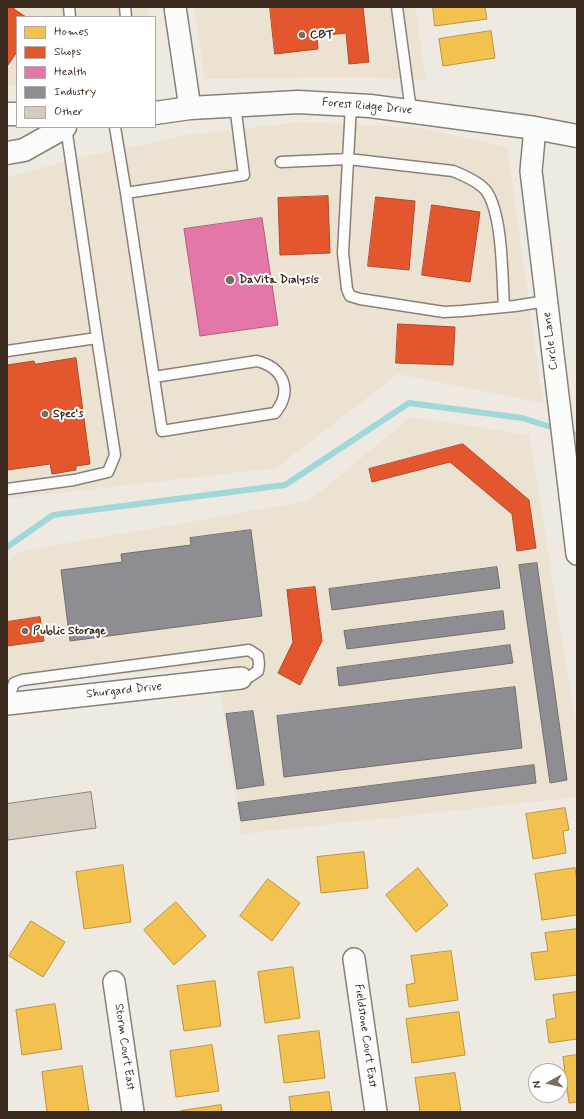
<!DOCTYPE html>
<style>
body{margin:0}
#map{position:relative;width:584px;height:1119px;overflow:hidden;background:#eee9e1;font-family:Mynerve,sans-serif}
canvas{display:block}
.frame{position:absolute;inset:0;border:8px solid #3b2a1e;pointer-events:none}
.legend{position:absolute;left:16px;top:16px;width:140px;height:112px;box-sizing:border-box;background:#fff;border:1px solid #b1aaa5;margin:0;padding:5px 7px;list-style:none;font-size:12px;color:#3b2a1e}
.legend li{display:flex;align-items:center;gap:8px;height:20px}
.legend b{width:20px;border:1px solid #b1aaa5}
.north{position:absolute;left:528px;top:1063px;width:40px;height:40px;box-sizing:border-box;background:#fff;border:1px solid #b1aaa5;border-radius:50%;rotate:262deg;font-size:11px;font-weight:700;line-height:16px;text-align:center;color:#3b2a1e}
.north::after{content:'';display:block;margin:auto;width:14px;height:18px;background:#7a6d62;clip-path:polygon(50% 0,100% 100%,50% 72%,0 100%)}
</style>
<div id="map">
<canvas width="584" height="1119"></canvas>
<div class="frame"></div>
<ul class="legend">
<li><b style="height:11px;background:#f2c14e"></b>Homes</li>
<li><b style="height:11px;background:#e4572e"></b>Shops</li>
<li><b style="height:11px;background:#e377a8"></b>Health</li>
<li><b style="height:11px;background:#8d8d92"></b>Industry</li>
<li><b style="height:11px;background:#d4ccbf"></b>Other</li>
</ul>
<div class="north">N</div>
</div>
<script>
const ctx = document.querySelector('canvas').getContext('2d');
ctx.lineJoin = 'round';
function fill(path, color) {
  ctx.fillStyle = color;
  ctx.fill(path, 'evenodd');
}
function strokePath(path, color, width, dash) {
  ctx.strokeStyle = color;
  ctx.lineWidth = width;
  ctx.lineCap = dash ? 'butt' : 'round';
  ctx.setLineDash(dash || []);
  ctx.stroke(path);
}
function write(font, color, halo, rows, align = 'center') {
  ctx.font = font + ' Mynerve,sans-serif';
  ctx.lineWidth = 4;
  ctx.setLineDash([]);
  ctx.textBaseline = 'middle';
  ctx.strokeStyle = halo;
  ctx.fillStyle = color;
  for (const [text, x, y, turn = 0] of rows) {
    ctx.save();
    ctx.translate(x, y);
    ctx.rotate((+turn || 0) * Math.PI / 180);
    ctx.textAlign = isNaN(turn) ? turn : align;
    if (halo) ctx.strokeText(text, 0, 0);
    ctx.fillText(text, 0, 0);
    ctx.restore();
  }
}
fill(new Path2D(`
 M 7,7 L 148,7 L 149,17 L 17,17 L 17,85 L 7,86 Z
 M 194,7 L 415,7 L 426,80 L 356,77 L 205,79 Z
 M 302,122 L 419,128 L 507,147 L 543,403 L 398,374 L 276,468 L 7,499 L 7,177 L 83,157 L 188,135 Z
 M 411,417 L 529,435 L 577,731 L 577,797 L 241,834 L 217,665 L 7,685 L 7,563 L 18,552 L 309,501 Z`), '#ece2d1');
const homes = new Path2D(`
 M 433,7 L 485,7 L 487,19 L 435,26 Z
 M 491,31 L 495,58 L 443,66 L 439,39 Z
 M 565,808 L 569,830 L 563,831 L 566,853 L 533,859 L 526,814 Z
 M 364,852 L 368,888 L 321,893 L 317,857 Z
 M 123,865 L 131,922 L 84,929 L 76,872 Z
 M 418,868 L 448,905 L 416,932 L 386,895 Z
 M 575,868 L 577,882 L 577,915 L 542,920 L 535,874 Z
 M 268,879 L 300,903 L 272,941 L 240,916 Z
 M 176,902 L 206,936 L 174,965 L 144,930 Z
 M 31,921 L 65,942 L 43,977 L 9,956 Z
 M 577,929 L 577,975 L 535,980 L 531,953 L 548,951 L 545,933 Z
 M 451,951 L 458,1000 L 409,1007 L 406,985 L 415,983 L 411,956 Z
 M 293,967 L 300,1018 L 265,1023 L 258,972 Z
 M 215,981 L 221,1026 L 184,1031 L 177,986 Z
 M 577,992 L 577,1039 L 549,1043 L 546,1020 L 556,1018 L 553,995 Z
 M 55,1004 L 62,1049 L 22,1055 L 16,1010 Z
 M 459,1012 L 465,1055 L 412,1063 L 406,1019 Z
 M 319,1031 L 325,1078 L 284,1083 L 278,1036 Z
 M 212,1045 L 219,1091 L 176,1097 L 170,1051 Z
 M 577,1055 L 577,1102 L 569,1103 L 563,1057 Z
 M 82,1066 L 89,1112 L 47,1112 L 42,1072 Z
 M 455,1073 L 461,1112 L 420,1112 L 415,1078 Z
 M 329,1092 L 332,1112 L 291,1112 L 289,1097 Z
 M 221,1105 L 222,1112 L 181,1112 L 181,1111 Z`);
fill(homes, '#f2c14e');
strokePath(homes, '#bb9440', 1);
const shops = new Path2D(`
 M 7,7 L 14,7 L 14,9 L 26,17 L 17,17 L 17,52 L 8,65 Z
 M 270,7 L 363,7 L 369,62 L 349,64 L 346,33 L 317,36 L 318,49 L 275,54 Z
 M 328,196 L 330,253 L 280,255 L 278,198 Z
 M 376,197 L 415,201 L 409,270 L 368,266 Z
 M 432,205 L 480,212 L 470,282 L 422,275 Z
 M 398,324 L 455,327 L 453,365 L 396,363 Z
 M 76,358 L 90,464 L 76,466 L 76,470 L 52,474 L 50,464 L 7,470 L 7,365 L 34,361 L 35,364 Z
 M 463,444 L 529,500 L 536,548 L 517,551 L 512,514 L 450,462 L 372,482 L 369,469 Z
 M 315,587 L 322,641 L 300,685 L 278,673 L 293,642 L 287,590 Z
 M 40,617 L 44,641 L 7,646 L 7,622 Z`);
fill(shops, '#e4572e');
strokePath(shops, '#b14a29', 1);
const health = new Path2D(`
 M 262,218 L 278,325 L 200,336 L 184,229 Z`);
fill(health, '#e377a8');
strokePath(health, '#b1607f', 1);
const industry = new Path2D(`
 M 251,530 L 262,616 L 70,641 L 61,570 L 122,562 L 121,554 L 191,545 L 190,538 Z
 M 537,563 L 567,780 L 550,783 L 519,565 Z
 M 497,567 L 500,588 L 332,610 L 329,589 Z
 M 503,611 L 505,629 L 347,649 L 344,631 Z
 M 510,645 L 513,663 L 339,686 L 337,668 Z
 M 515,687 L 522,748 L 284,777 L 277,716 Z
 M 253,711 L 264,785 L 237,789 L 226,714 Z
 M 534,765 L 536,783 L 241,821 L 238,803 Z`);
fill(industry, '#8d8d92');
strokePath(industry, '#746f6f', 1);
strokePath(new Path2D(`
 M 7,547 L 53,515 L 285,485 L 409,403 L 522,418 L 577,435`), '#a0d7d9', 6);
const building = new Path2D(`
 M 91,792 L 96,828 L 8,840 L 7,830 L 7,804 Z`);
fill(building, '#d4ccbf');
strokePath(building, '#87817b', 1);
const lane = new Path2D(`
 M 69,7 L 70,17
 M 125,7 L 126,17
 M 397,7 L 411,111
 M 351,105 L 343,253 L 347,289 L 350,296 L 360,299 L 444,312 L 462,311 L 515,306 L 546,301
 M 115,127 L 126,193 L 244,175 L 235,105
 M 281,162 L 348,159 L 453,171 C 463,175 481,183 487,192 C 503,217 502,277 504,307
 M 126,193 L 162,431 L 275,413 C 293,391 284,368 257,361 L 154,377
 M 7,351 L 97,338 L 66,127
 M 7,489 L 74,480 L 108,472 L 115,455 L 97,338
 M 7,704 L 14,683 L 22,680 L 249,650 L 258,656 L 259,664 L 258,671 L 249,677 L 241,678`);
const street = new Path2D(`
 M 175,7 L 190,108
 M 535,128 L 531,171 L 577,554
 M 7,704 L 241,678
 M 354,959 L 376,1112
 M 114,982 L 133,1112`);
const secondary = new Path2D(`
 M 155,113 L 190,108 L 298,102 L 370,106 L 535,128 L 577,136
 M 7,114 L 17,114
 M 7,153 L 24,150 L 65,127`);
strokePath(lane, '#87817b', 13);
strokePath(street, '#87817b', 24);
strokePath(secondary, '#87817b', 25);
strokePath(lane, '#fcfcfa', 10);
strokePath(street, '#fcfcfa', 21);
strokePath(secondary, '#fcfcfa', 22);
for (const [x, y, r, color] of [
 [302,35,4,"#7a6d62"],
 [230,280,5,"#7a6d62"],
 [45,414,4,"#7a6d62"],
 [25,631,4,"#7a6d62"]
]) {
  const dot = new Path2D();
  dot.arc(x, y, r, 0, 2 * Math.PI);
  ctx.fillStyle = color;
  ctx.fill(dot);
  strokePath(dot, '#fff', 1.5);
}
write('bold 12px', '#3b2a1e', '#fff', [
 ["CBT",310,35],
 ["DaVita Dialysis",239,280],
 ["Spec's",53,414],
 ["Public Storage",33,631]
], 'left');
write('12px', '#3b2a1e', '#fff', [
 ["Forest Ridge Drive",367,107,5],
 ["Circle Lane",551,341,-97],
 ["Shurgard Drive",124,691,-6],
 ["Fieldstone Court East",365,1036,82],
 ["Storm Court East",124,1047,82]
]);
</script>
